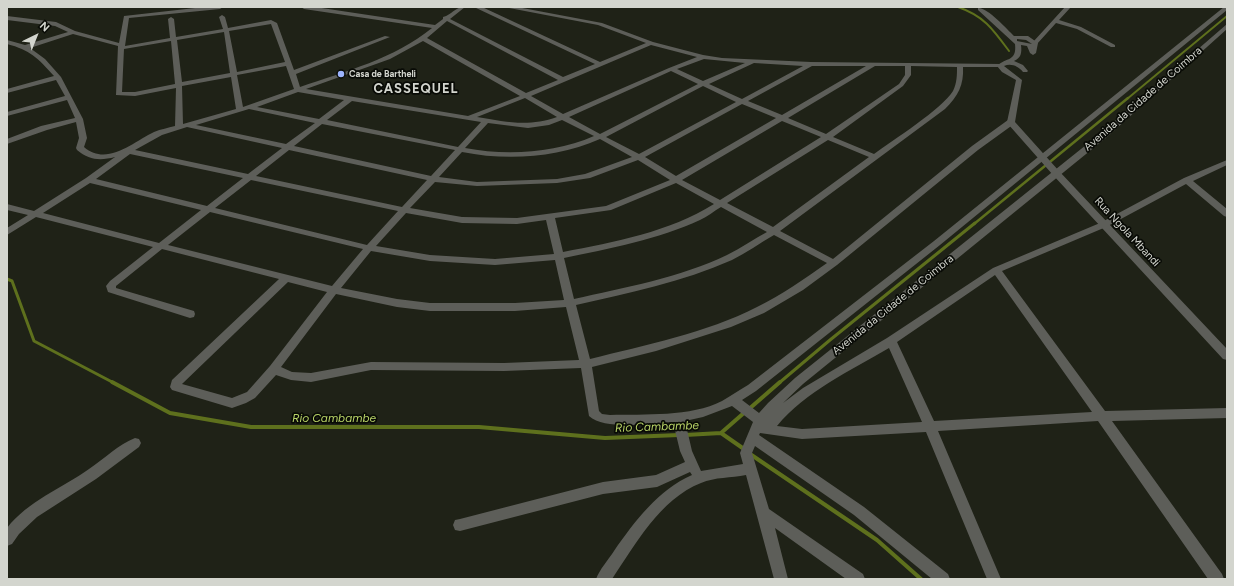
<!DOCTYPE html>
<style>
body{margin:0}
#map{position:relative;width:1234px;height:586px;overflow:hidden;background:#1f2217;font-family:Figtree,sans-serif}
canvas{display:block}
.frame{position:absolute;inset:0;border:8px solid #d3d5ce;pointer-events:none}
.north{position:absolute;left:16px;top:16px;width:40px;height:40px;-webkit-text-stroke:3px #090b06;paint-order:stroke;rotate:43deg;font-size:11px;font-weight:700;line-height:16px;text-align:center;color:#d3d5ce}
.north::after{content:'';display:block;margin:auto;width:14px;height:18px;background:#d3d5ce;clip-path:polygon(50% 0,100% 100%,50% 72%,0 100%)}
</style>
<div id="map">
<canvas width="1234" height="586"></canvas>
<div class="frame"></div>
<div class="north">N</div>
</div>
<script>
const ctx = document.querySelector('canvas').getContext('2d');
ctx.lineJoin = 'round';
function strokePath(path, color, width, dash) {
  ctx.strokeStyle = color;
  ctx.lineWidth = width;
  ctx.lineCap = dash ? 'butt' : 'round';
  ctx.setLineDash(dash || []);
  ctx.stroke(path);
}
function fill(path, color) {
  ctx.fillStyle = color;
  ctx.fill(path, 'evenodd');
}
function write(font, color, halo, rows, align = 'center') {
  ctx.font = font + ' Figtree,sans-serif';
  ctx.lineWidth = 3.5;
  ctx.setLineDash([]);
  ctx.textBaseline = 'middle';
  ctx.strokeStyle = halo;
  ctx.fillStyle = color;
  for (const [text, x, y, turn = 0] of rows) {
    ctx.save();
    ctx.translate(x, y);
    ctx.rotate((+turn || 0) * Math.PI / 180);
    ctx.textAlign = isNaN(turn) ? turn : align;
    if (halo) ctx.strokeText(text, 0, 0);
    ctx.fillText(text, 0, 0);
    ctx.restore();
  }
}
strokePath(new Path2D(`
 M 958,7 C 984,16 993,29 1009,51
 M 1127,99 L 1227,16`), '#5e701d', 2);
strokePath(new Path2D(`
 M 974,224 L 1128,98`), '#5e701d', 2.5);
strokePath(new Path2D(`
 M 7,279 L 12,281 L 34,341 L 114,383
 M 779,383 L 830,340 L 975,223`), '#5e701d', 3);
strokePath(new Path2D(`
 M 112,382 L 170,413 L 251,427 L 479,427 L 605,438 L 679,435
 M 749,409 L 780,382
 M 721,433 L 745,412
 M 721,433 L 744,449
 M 685,435 L 721,433
 M 750,454 L 877,540 L 921,579`), '#5e701d', 4);
fill(new Path2D(`
 M 204,7 L 223,7 L 220,9 L 129,18 L 125,46 L 170,38 L 168,19 L 171,17 L 174,19 L 176,37 L 223,29 L 219,17 L 222,15 L 225,17 L 228,28 L 271,20 L 277,23 L 294,70 L 385,36 L 390,37 L 296,74 L 300,87 C 346,71 394,59 432,28 L 304,9 L 301,7 L 315,7 L 435,25 L 443,19 L 443,17 C 452,15 454,7 465,7 L 450,19 L 563,77 L 595,64 L 474,7 L 482,7 L 600,62 L 646,43 L 598,25 L 504,7 L 517,7 L 602,23 L 653,42 L 703,55 L 722,58 L 811,62 L 1002,64 L 1002,66 L 1000,67 L 963,67 C 964,85 958,96 945,109 L 780,231 L 833,259 L 972,146 L 1008,120 L 1014,120 L 1014,124 L 978,150 L 837,265 L 803,290 L 764,313 L 731,327 L 656,351 L 592,367 L 599,411 L 602,414 L 610,415 C 644,414 691,417 722,401 C 731,396 739,390 748,385 L 934,241 L 1224,7 L 1227,7 L 1227,10 L 940,245 L 756,391 L 742,400 L 759,413 L 768,403 L 795,378 L 1101,133 L 1227,24 L 1227,29 L 1107,137 L 803,384 L 783,403 L 803,388 L 887,338 L 993,268 L 1100,223 L 1184,178 L 1227,160 L 1227,165 L 1193,181 L 1227,209 L 1227,217 L 1224,216 L 1186,184 L 1106,227 L 1002,271 L 1105,411 L 1227,408 L 1227,418 L 1112,421 L 1222,574 L 1224,579 L 1208,579 L 1098,421 L 938,431 L 1001,579 L 987,579 L 926,432 L 802,439 L 760,433 L 759,435 L 864,507 L 948,574 L 950,579 L 932,579 L 854,515 L 755,446 L 752,453 L 769,509 L 863,574 L 865,579 L 846,579 L 775,528 L 788,579 L 774,579 L 746,475 C 731,478 715,477 701,483 C 660,499 635,545 612,579 L 596,579 C 600,569 608,560 614,551 C 635,521 658,490 692,475 L 690,472 L 657,487 L 603,494 L 460,531 L 455,530 L 453,525 L 455,520 L 460,519 L 603,482 L 656,475 L 685,462 L 680,451 L 673,422 C 651,423 606,431 589,416 L 581,368 L 504,371 L 371,370 L 311,382 L 291,380 L 276,375 L 255,398 L 246,403 L 232,408 L 172,390 L 170,387 L 172,380 L 279,279 L 162,249 L 116,286 L 116,288 L 194,311 L 195,314 L 194,317 L 190,318 L 108,292 L 106,286 L 110,281 L 153,247 L 36,217 L 7,235 L 7,228 L 28,215 L 7,210 L 7,204 L 34,211 L 86,178 L 115,157 C 100,161 89,160 77,150 L 76,148 L 79,138 L 76,122 L 47,130 L 7,144 L 7,139 L 41,126 L 75,118 L 67,100 L 7,116 L 7,112 L 65,96 L 56,80 L 7,93 L 7,89 L 54,76 C 38,58 30,50 7,44 L 7,40 L 25,45 L 68,32 L 55,26 L 7,20 L 7,16 L 56,22 L 75,31 L 119,43 L 124,16 ZM 447,21 L 558,80 L 526,93 L 427,38 ZM 271,24 L 285,62 L 237,72 L 229,31 ZM 224,32 L 230,73 L 182,82 L 177,40 ZM 73,34 L 118,46 L 116,95 L 135,96 L 176,88 L 175,126 C 168,128 161,129 154,132 C 133,142 107,167 84,147 L 87,138 L 83,119 L 61,77 L 45,59 L 30,48 ZM 171,41 L 175,84 L 135,92 L 122,92 L 124,49 ZM 423,41 L 520,96 L 468,116 L 306,89 L 390,59 ZM 651,45 L 697,57 L 669,68 L 563,114 L 531,96 ZM 704,59 L 745,63 L 703,81 L 677,69 ZM 754,63 L 803,66 L 742,99 L 709,84 ZM 286,66 L 294,89 L 243,107 L 237,75 ZM 812,66 L 866,66 L 782,115 L 748,101 ZM 875,66 L 905,66 L 905,75 L 899,84 L 826,134 L 788,118 ZM 911,66 L 957,67 C 957,75 957,83 953,91 C 942,109 893,140 874,154 L 833,137 L 903,86 L 911,75 ZM 671,71 L 698,84 L 600,134 L 569,117 ZM 231,77 L 236,109 L 183,124 L 182,86 ZM 703,86 L 736,102 L 639,154 L 606,137 ZM 298,92 L 344,100 L 319,119 L 257,107 ZM 525,98 L 557,117 C 529,127 506,122 477,117 ZM 352,101 L 481,122 L 458,147 L 327,120 ZM 742,104 L 776,118 L 676,176 L 645,157 ZM 249,109 L 315,123 L 286,144 L 196,125 ZM 562,120 L 594,136 C 555,153 507,156 465,148 L 488,123 L 528,128 L 549,125 ZM 782,121 L 821,137 L 720,200 L 682,180 ZM 322,124 L 455,150 L 431,176 L 294,146 ZM 187,127 L 282,148 L 248,174 L 135,150 L 162,135 ZM 600,139 L 632,157 L 585,174 L 557,179 L 477,182 L 439,177 L 462,152 C 507,161 557,158 600,139 ZM 828,140 L 869,157 L 773,227 L 727,203 ZM 289,150 L 427,180 L 402,207 L 256,176 ZM 130,154 L 243,178 L 207,206 L 96,179 ZM 638,160 L 670,180 L 606,206 L 517,218 L 462,217 L 410,208 L 435,182 L 477,186 L 557,183 L 590,178 ZM 251,180 L 398,211 L 367,245 L 215,208 ZM 90,183 L 201,210 L 159,243 L 43,213 ZM 676,183 L 714,204 C 669,232 615,242 563,252 L 555,218 L 611,210 ZM 721,207 L 767,232 C 754,239 741,248 727,255 C 682,277 623,288 574,299 L 564,258 C 608,249 659,239 700,220 C 707,217 714,211 721,207 ZM 210,212 L 363,249 L 332,286 L 168,245 ZM 406,213 L 462,223 L 517,224 L 546,220 L 554,254 L 495,259 L 430,255 L 376,246 ZM 774,235 L 827,263 C 804,279 782,295 757,307 C 706,333 645,345 590,359 L 576,305 C 629,293 682,282 732,260 C 746,253 760,243 774,235 ZM 371,251 L 430,261 L 495,265 L 555,260 L 564,300 L 515,303 L 430,303 L 397,299 L 341,288 ZM 995,275 L 1092,412 L 934,421 L 897,342 ZM 288,282 L 327,292 L 270,366 L 247,392 L 232,398 L 182,384 ZM 336,294 L 397,307 L 430,311 L 515,311 L 566,307 L 579,360 L 504,363 L 371,362 L 311,373 L 292,372 L 281,367 ZM 889,348 L 922,422 L 802,429 L 777,426 C 806,391 850,371 889,348 ZM 732,406 L 753,422 L 740,453 L 743,464 L 701,471 L 692,451 L 685,421 L 703,417 Z
 M 1065,7 L 1071,7 L 1059,20 L 1081,27 L 1115,45 L 1115,47 L 1111,47 L 1077,29 L 1056,23 L 1037,44 L 1033,44 L 1033,42 Z
 M 135,438 L 139,439 L 141,443 L 139,447 L 96,479 L 37,517 L 19,534 L 12,544 L 7,546 L 7,528 C 28,501 62,488 89,469 C 104,459 119,444 135,438 Z`), '#5d5e59');
fill(new Path2D(`
 M 978,8 C 987,7 1007,29 1014,36 L 1028,36 L 1038,43 L 1036,53 L 1033,55 L 1030,53 L 1027,46 L 1021,45 C 1022,53 1021,58 1014,61 L 1023,65 L 1028,71 L 1027,72 L 1023,72 C 1018,66 1011,63 1004,66 L 1022,80 L 1015,122 L 1059,171 L 1227,349 L 1227,360 L 1223,359 L 1053,175 L 1008,124 L 1007,122 L 1016,80 L 1002,72 L 997,66 C 1006,57 1017,62 1015,44 L 978,10 ZM 1017,39 L 1026,40 L 1032,44 L 1017,41 Z`), '#5d5e59');
for (const [x, y, r, color] of [
 [341,74,4,"#9db4fd"]
]) {
  const dot = new Path2D();
  dot.arc(x, y, r, 0, 2 * Math.PI);
  ctx.fillStyle = color;
  ctx.fill(dot);
  strokePath(dot, '#090b06', 1.5);
}
write('bold 9px', '#d3d5ce', '#090b06', [
 ["Casa de Bartheli",349,74]
], 'left');
write('11px', '#d3d5ce', '#090b06', [
 ["Avenida da Cidade de Coimbra",1143,99,-41],
 ["Rua Ngola Mbandi",1127,232,47],
 ["Avenida da Cidade de Coimbra",893,305,-39]
]);
write('italic 12px', '#b8d367', '#090b06', [
 ["Rio Cambambe",334,418],
 ["Rio Cambambe",657,427,-2]
]);
ctx.letterSpacing = '1px';
write('bold 13px', '#d3d5ce', '#090b06', [
 ["CASSEQUEL",416,89]
]);
ctx.letterSpacing = '0px';
</script>
